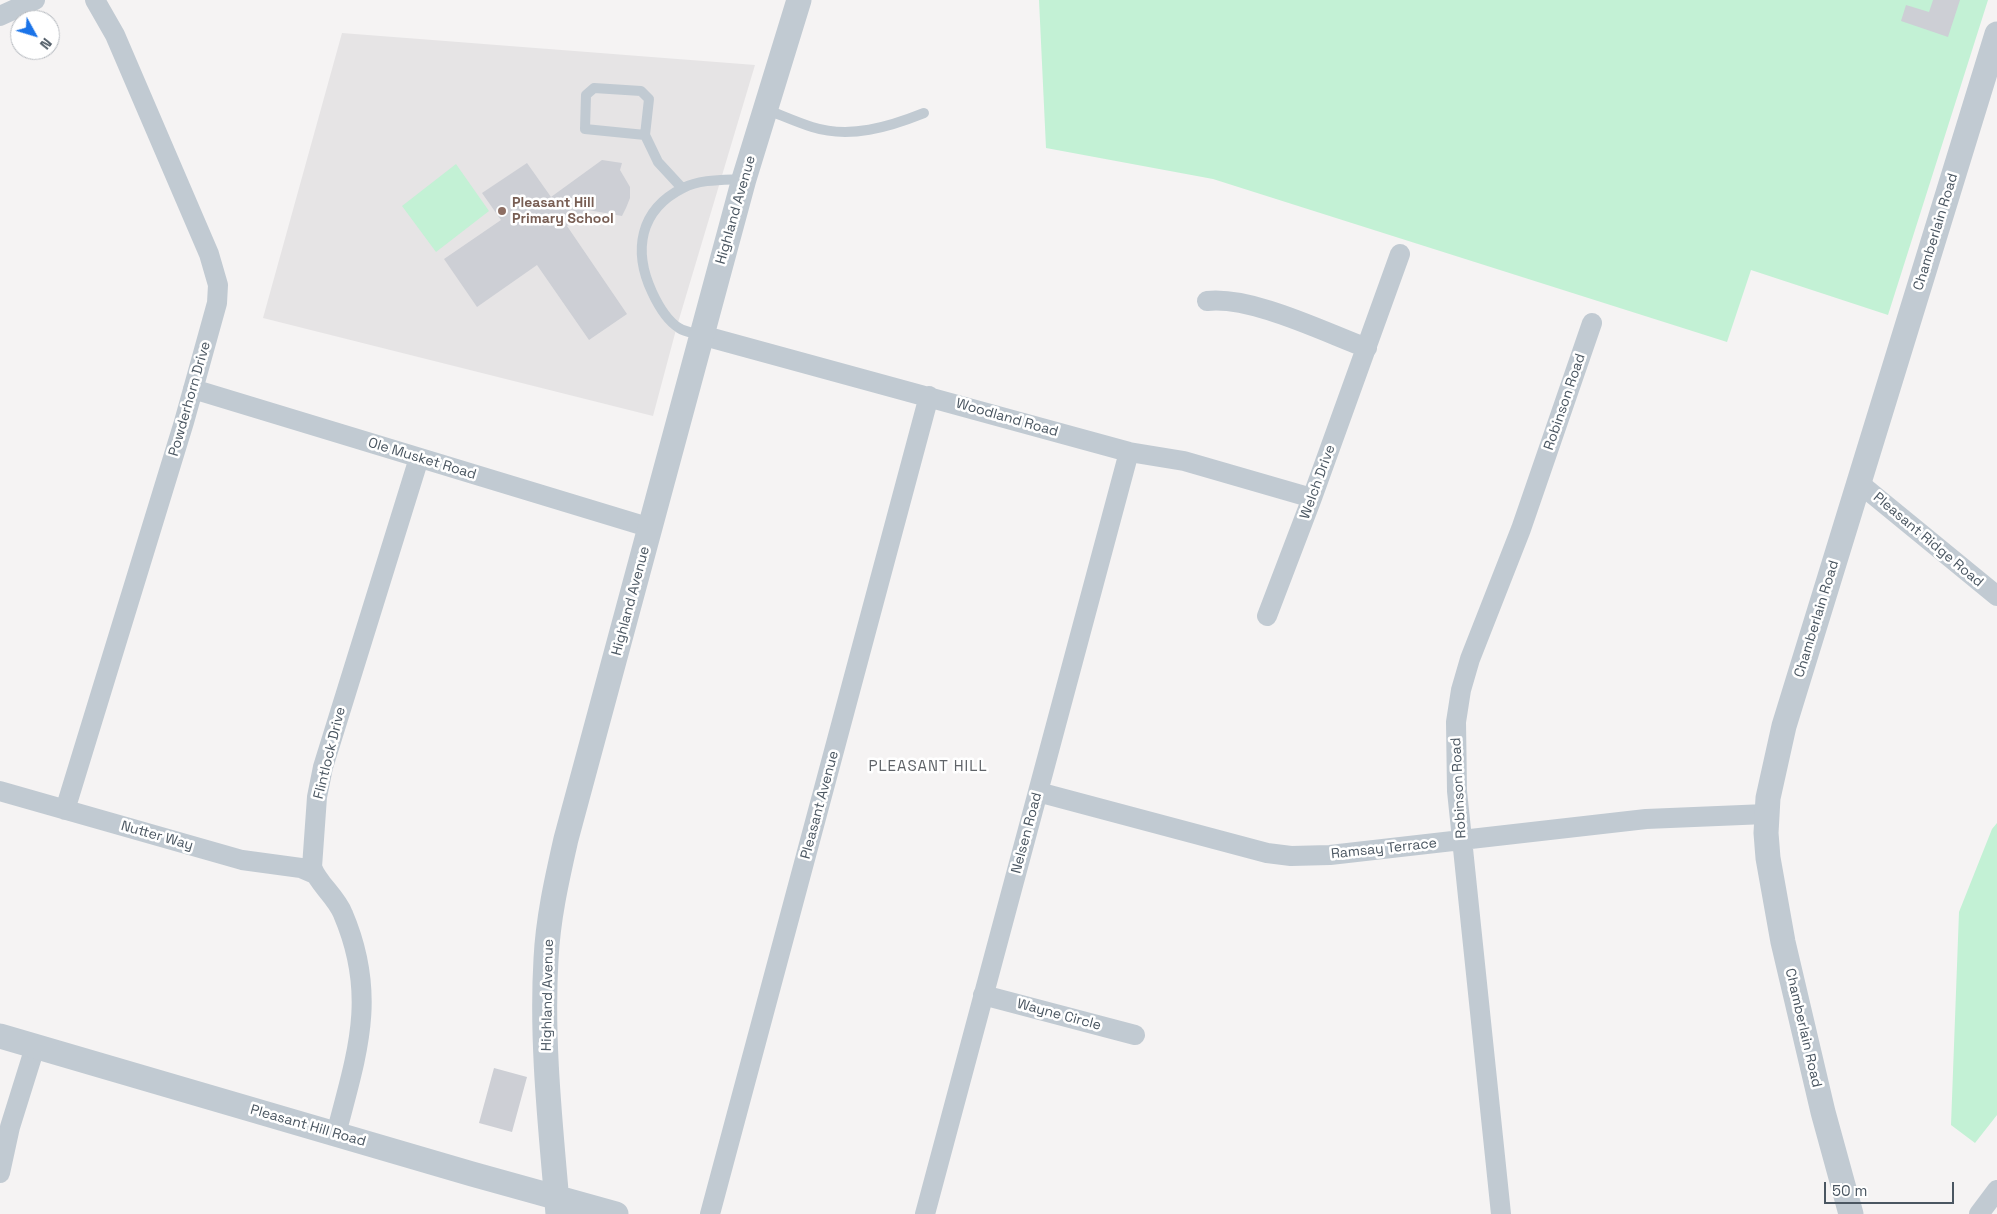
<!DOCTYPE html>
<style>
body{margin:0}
#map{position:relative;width:1997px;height:1214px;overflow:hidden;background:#f5f3f3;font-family:"Space Grotesk",sans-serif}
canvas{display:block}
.north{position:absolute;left:10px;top:10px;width:50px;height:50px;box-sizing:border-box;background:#fff;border:1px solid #b7bbc0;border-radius:50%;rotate:129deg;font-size:14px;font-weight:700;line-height:20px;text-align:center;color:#4a5661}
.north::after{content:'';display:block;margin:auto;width:18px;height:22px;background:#1a73e8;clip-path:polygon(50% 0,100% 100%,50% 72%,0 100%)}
.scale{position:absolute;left:1824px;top:1182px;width:130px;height:22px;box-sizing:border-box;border:2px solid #4a5661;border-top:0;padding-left:6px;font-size:15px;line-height:18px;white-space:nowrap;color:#4a5661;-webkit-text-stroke:4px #fff;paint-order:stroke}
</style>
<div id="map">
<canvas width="1997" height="1214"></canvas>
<div class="north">N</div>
<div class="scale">50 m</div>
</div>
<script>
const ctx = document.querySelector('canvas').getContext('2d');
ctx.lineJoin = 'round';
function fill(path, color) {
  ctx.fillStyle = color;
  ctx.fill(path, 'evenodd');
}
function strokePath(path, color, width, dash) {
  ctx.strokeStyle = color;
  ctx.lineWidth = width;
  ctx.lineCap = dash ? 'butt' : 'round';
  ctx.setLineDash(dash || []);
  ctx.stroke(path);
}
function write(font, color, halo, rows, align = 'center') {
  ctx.font = font + ' "Space Grotesk",sans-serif';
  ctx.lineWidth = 5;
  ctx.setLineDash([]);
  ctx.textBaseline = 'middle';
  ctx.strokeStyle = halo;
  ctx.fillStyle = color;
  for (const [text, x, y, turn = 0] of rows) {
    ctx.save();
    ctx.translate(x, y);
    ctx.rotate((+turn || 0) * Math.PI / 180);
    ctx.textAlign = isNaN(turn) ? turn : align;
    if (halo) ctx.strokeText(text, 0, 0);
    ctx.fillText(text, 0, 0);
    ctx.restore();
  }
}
fill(new Path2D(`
 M 342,33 L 755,65 L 677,326 L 653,416 L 263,318 Z`), '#e6e4e5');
fill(new Path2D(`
 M 1039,0 L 1988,0 L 1888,315 L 1751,270 L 1727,342 L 1213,179 L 1046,148 Z
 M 456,164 L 489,211 L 436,252 L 402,206 Z
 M 1997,823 L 1997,1115 L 1975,1143 L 1951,1125 L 1959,912 L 1992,829 Z`), '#c3f1d5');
fill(new Path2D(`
 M 1933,0 L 1960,0 L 1948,37 L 1901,21 L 1906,5 L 1929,12 Z
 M 602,160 L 622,163 L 620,170 L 630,187 L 630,198 L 626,208 L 622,216 L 588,210 L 567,226 L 627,314 L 589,340 L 537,265 L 477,307 L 444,259 L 501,220 L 482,193 L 527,163 L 551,197 Z
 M 494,1068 L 527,1077 L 512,1132 L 479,1123 Z`), '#cdcfd5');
strokePath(new Path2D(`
 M 765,109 C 781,115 796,122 812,127 C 850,139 889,127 924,113
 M 645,135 L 585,129 L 586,95 L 594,88 L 641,91 L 649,99 L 645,135 L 658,162 L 682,188
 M 701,335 C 694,333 685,332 679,328 C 666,320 658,305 652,292 C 633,251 639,210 683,188 C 700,179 724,180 743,179`), '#c1cad2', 10);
strokePath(new Path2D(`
 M 0,16 L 35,0
 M 1207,301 C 1252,296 1324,332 1367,348
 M 701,335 L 1129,452 L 1184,461 L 1312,498
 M 193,389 L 651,528
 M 1859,483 L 1997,596
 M 1267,616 L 1312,498 L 1400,254
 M 0,791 L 242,860 L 301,868 L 315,874
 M 1038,792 L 1267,853 L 1291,856 L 1330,855 L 1646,819 L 1766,814
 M 65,810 L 184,422 L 217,303 L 218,285 L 209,254 L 115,35 L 95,0
 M 983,995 L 1135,1035
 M 336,1134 C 357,1053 378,996 343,914 C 336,896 318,884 312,867 L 317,797 L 323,767 L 419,458
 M 0,1173 L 10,1127 L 35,1047
 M 710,1214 L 929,396
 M 925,1214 L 1129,452
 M 1501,1214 L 1457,791 L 1456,722 L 1461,690 L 1470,659 L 1521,529 L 1592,323
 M 1979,1214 L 1997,1190`), '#c1cad2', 20);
strokePath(new Path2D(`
 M 0,1036 L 472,1174 L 616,1214
 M 558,1214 C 551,1130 541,1043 546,959 C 548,918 557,879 566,839 L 744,179 L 799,0
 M 1851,1214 L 1823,1112 L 1783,942 L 1768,858 L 1766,833 L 1768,798 L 1784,726 L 1997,34`), '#c1cad2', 25);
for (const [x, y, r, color] of [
 [502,211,5,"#8d6e63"]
]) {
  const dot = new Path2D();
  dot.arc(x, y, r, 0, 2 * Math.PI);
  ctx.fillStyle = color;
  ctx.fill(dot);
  strokePath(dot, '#fff', 2);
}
write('bold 14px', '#785e54', '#fff', [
 ["Pleasant Hill",512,203],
 ["Primary School",512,219]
], 'left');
write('14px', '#4a5661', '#fff', [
 ["Highland Avenue",736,210,-74],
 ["Chamberlain Road",1936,232,-73],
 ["Powderhorn Drive",190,399,-74],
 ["Robinson Road",1565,402,-71],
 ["Woodland Road",1007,418,16],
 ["Ole Musket Road",422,459,17],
 ["Welch Drive",1318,482,-70],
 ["Pleasant Ridge Road",1928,540,40],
 ["Highland Avenue",631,601,-75],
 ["Chamberlain Road",1817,619,-73],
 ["Flintlock Drive",330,753,-76],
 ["Robinson Road",1459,788,-93],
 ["Pleasant Avenue",820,805,-75],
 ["Nelsen Road",1027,833,-75],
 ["Nutter Way",157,836,16],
 ["Ramsay Terrace",1384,849,-6],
 ["Highland Avenue",548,995,-89],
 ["Wayne Circle",1059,1015,15],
 ["Chamberlain Road",1803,1028,77],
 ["Pleasant Hill Road",308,1126,16]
]);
ctx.letterSpacing = '1px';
write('15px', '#5f6368', '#fff', [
 ["PLEASANT HILL",928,767]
]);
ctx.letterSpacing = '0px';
</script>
